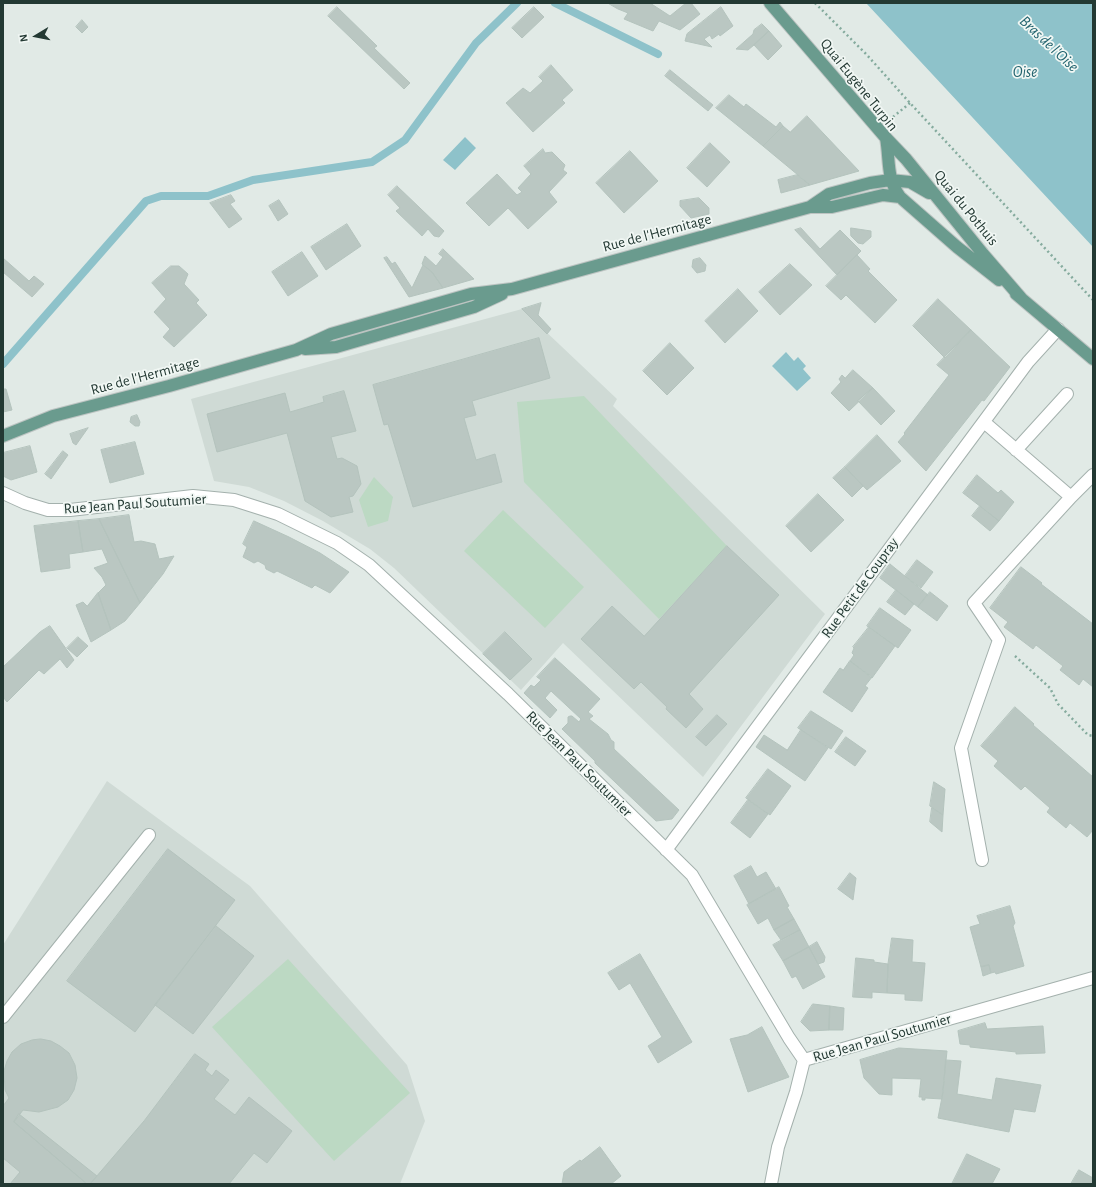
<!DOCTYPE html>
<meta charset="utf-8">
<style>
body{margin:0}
#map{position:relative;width:1096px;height:1187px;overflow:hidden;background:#e1eae6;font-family:"Alegreya Sans",sans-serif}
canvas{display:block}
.frame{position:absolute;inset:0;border:4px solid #233933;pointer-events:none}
.north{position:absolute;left:16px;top:16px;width:40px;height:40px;-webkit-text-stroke:3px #f1f7f4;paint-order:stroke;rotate:260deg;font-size:11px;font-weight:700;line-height:16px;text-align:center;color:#233933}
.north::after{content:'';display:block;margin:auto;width:14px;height:18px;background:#233933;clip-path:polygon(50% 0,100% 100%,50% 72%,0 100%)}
</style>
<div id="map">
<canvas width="1096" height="1187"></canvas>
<div class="frame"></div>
<div class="north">N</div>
</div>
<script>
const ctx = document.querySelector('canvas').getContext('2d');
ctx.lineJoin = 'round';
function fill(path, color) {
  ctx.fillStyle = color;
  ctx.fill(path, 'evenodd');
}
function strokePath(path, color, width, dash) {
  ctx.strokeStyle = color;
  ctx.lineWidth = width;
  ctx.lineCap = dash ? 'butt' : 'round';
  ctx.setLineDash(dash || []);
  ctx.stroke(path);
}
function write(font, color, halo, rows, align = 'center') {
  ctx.font = font + ' "Alegreya Sans",sans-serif';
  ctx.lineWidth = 3.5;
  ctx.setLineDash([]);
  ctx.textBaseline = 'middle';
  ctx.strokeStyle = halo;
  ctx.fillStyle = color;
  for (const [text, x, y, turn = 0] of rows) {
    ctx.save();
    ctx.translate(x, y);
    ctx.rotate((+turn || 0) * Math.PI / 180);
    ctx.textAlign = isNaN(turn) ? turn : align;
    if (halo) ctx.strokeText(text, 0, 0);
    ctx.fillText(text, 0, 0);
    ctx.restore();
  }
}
fill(new Path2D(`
 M 522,309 L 617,399 L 613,406 L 825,614 L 703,777 L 563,643 L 521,690 L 394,568 L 370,549 L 323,521 L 284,501 L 249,487 L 214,481 L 191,399 Z
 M 107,781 L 250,886 L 407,1065 L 425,1121 L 400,1184 L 3,1184 L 3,945 Z`), '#cfdad5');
fill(new Path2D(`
 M 584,396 L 727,546 L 659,619 L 524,482 L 517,402 Z
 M 374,477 L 393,497 L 388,521 L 368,527 L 359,500 Z
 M 503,510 L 584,587 L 545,628 L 464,551 Z
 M 288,959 L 410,1093 L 334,1161 L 212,1027 Z`), '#bcd9c3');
fill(new Path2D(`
 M 866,3 L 1093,3 L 1093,247 Z
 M 465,137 L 476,148 L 455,170 L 443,160 Z
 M 786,352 L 794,361 L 798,357 L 806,366 L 803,369 L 811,378 L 797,391 L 772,366 Z`), '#8ec2ca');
strokePath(new Path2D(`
 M 555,3 L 658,54
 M 3,364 L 146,201 L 161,196 L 208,196 L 253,180 L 372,162 L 405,140 L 476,43 L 517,3`), '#8ec2ca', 8);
const building = new Path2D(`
 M 608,3 L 650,3 L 670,16 L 686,3 L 691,3 L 700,14 L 680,30 L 659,21 L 653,31 L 624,19 L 628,13 L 618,9 Z
 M 337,7 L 377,46 L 374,48 L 410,83 L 404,89 L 328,16 Z
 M 534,7 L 544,17 L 522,38 L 512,28 Z
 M 721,7 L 733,26 L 720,36 L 719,34 L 712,39 L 710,35 L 704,39 L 712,47 L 685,41 L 687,34 Z
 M 82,20 L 88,27 L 82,33 L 76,27 Z
 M 762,24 L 769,31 L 754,45 L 748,50 L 736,49 L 753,34 L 754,30 Z
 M 769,31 L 782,46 L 768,60 L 754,45 Z
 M 551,65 L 573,90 L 562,100 L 565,103 L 533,132 L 506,103 L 523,88 L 530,93 L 543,81 L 539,77 Z
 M 670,70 L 713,105 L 708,111 L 665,76 Z
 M 729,95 L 744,107 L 746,104 L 776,127 L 780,122 L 783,126 L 763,146 L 716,108 Z
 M 807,116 L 859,171 L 810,185 L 763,146 L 783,126 L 790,132 Z
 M 710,143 L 730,162 L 707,187 L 687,168 Z
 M 543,149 L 545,153 L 552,152 L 565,165 L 563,170 L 567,173 L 549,192 L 557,202 L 528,229 L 508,208 L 489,226 L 466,203 L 497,174 L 517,195 L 522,192 L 518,188 L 531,174 L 524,166 Z
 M 630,151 L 658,181 L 624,213 L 596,183 Z
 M 797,175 L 810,185 L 781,193 L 778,180 Z
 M 397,186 L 444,231 L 439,237 L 434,236 L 428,229 L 422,236 L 396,211 L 400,208 L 388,195 Z
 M 231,195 L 235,201 L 230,204 L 242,219 L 229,228 L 210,203 Z
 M 699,198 L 709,208 L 709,214 L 691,218 L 680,206 L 680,201 Z
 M 279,200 L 288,214 L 278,221 L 269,206 Z
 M 347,224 L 361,246 L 326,270 L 311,247 Z
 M 801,228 L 820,249 L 840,230 L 861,251 L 837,275 L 795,230 Z
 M 851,228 L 871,231 L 871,237 L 863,244 L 858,243 L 851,236 Z
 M 443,249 L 474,279 L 443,288 L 432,272 L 422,264 L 425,256 L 436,266 L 443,257 L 439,254 Z
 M 302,252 L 318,276 L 288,296 L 272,272 Z
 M 857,255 L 870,269 L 868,271 L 897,300 L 875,323 L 846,295 L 841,300 L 826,286 Z
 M 387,257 L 392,264 L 395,262 L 412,288 L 423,265 L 432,272 L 443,288 L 409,297 L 384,258 Z
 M 3,258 L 29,281 L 34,276 L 44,284 L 32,297 L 3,272 Z
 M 700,258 L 706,265 L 705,271 L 697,273 L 692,267 L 693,260 Z
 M 790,264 L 812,285 L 780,315 L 759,292 Z
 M 171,266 L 179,266 L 188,274 L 184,284 L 199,300 L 196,303 L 207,315 L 174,347 L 163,337 L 170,329 L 154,312 L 166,299 L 152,283 Z
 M 738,289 L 758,311 L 725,343 L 705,321 Z
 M 938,299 L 971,330 L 945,358 L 913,326 Z
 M 541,303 L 538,315 L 551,329 L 547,334 L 522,309 Z
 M 971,330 L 1010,367 L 984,401 L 982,400 L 926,471 L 898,442 L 905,434 L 904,433 L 949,375 L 937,365 Z
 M 539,338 L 550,378 L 472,401 L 476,415 L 464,418 L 476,460 L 495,454 L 502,482 L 413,507 L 388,424 L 384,425 L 373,385 Z
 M 670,343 L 694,368 L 667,395 L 643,371 Z
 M 853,370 L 873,388 L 849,411 L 831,393 L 841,382 L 839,379 L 842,375 L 845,378 Z
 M 873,388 L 895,411 L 881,425 L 858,401 Z
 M 3,389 L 6,389 L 12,410 L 3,412 Z
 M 344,391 L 356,431 L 331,437 L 337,459 L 342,458 L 357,466 L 361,484 L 353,496 L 349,497 L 353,512 L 331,517 L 305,501 L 287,433 L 217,452 L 207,414 L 285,393 L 290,412 L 324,402 L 323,397 Z
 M 137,415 L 140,422 L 139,426 L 135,426 L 130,422 L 131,417 Z
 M 88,428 L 76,445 L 73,443 L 70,434 Z
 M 877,435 L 901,461 L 867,490 L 845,467 Z
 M 135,442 L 144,474 L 110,483 L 101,450 Z
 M 30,446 L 37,472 L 11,480 L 3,476 L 3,453 Z
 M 63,451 L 68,455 L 51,479 L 45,474 Z
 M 845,467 L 863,486 L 852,497 L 833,478 Z
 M 977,475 L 998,493 L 1001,490 L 1014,502 L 999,521 L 963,493 Z
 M 818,494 L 844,520 L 811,552 L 786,526 Z
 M 980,506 L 999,521 L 990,531 L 972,516 Z
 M 129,515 L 134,542 L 141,541 L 155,544 L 159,559 L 174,556 L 163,574 L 140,603 L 99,519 Z
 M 99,519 L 140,603 L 125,621 L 111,630 L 98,593 L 106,585 L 102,577 L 94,568 L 108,563 L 102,549 L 83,552 L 78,521 Z
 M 78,521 L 83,552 L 69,554 L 70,568 L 41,572 L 34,526 Z
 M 254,521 L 289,537 L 320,553 L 349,572 L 330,593 L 315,585 L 312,588 L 277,571 L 274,573 L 266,569 L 265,565 L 258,561 L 254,563 L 243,557 L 247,547 L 243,544 Z
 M 727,546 L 779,595 L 689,694 L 703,709 L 686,728 L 666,709 L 667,707 L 641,682 L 634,689 L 581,639 L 612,606 L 644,636 Z
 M 917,560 L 933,572 L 921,588 L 905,576 Z
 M 890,564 L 928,595 L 918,607 L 880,578 Z
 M 1021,567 L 1042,583 L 1041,584 L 1093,624 L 1093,687 L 1083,679 L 1079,685 L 1060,670 L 1063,666 L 1036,645 L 1033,649 L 1004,627 L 1008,622 L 990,608 Z
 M 896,590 L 914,604 L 905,615 L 887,602 Z
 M 930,592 L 948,606 L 937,621 L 918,607 Z
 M 98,593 L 111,630 L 91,642 L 76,605 L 83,602 L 87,606 Z
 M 880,608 L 911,630 L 898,648 L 867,626 Z
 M 50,626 L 74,660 L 67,668 L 60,659 L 44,674 L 39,670 L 7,702 L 3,697 L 3,667 L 40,632 Z
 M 869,627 L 895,646 L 872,678 L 850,661 L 854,655 L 852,653 L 854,648 L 853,647 Z
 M 505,632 L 532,659 L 510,680 L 483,654 Z
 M 78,637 L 88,646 L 77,657 L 67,648 Z
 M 555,658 L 600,699 L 588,712 L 593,716 L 589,719 L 608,734 L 611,740 L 614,742 L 614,749 L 679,810 L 672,819 L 656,821 L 595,763 L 595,761 L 562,729 L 568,723 L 568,717 L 570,716 L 572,716 L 579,722 L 581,719 L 551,691 L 545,698 L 557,710 L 550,718 L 524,693 L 531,685 L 534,687 L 541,680 L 537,677 Z
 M 850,661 L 872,677 L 865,686 L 868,688 L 852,712 L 823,692 L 840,668 L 843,670 Z
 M 1015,707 L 1034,724 L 1033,725 L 1093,777 L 1093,830 L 1087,837 L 1070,823 L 1066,828 L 1047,812 L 1050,808 L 1025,786 L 1021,790 L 994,766 L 998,761 L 981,746 Z
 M 811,711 L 843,731 L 831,749 L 798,728 Z
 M 717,715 L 727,724 L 706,746 L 696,737 Z
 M 801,730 L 828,748 L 805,781 L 756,747 L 764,735 L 787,750 Z
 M 846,737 L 866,751 L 855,766 L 835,752 Z
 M 768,769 L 791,786 L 770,815 L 746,798 Z
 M 934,782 L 945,789 L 943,815 L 930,806 Z
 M 748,800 L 768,814 L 750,838 L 731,823 Z
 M 932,808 L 943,815 L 942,832 L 930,822 Z
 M 168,849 L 235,900 L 135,1032 L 67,981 Z
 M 751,866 L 757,877 L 766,872 L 776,889 L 749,904 L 734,876 Z
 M 850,873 L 856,878 L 853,900 L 838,889 Z
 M 779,887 L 789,906 L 787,907 L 794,919 L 774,930 L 768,918 L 758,924 L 747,905 Z
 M 1010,906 L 1015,923 L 1013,926 L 1024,966 L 996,974 L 995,972 L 991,973 L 989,965 L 981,967 L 970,927 L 980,924 L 977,916 Z
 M 794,919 L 800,930 L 781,940 L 774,930 Z
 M 216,926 L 254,956 L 193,1034 L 155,1005 Z
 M 800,930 L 809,947 L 783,961 L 773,945 Z
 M 892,938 L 913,940 L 912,962 L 925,963 L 922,1001 L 905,1000 L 905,994 L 887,993 L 888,964 Z
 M 817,942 L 825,957 L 824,962 L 818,964 L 809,947 Z
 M 809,947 L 825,977 L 803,989 L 796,976 L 792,978 L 783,961 Z
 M 640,954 L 692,1042 L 658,1063 L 648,1046 L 662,1037 L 630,983 L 619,990 L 608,973 Z
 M 856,958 L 874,960 L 874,962 L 888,964 L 887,993 L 872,992 L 872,998 L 853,997 Z
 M 989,965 L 991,973 L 983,976 L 981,967 Z
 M 813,1004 L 830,1006 L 829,1030 L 810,1031 L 801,1022 Z
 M 830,1006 L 844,1008 L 843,1030 L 829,1030 Z
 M 985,1023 L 987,1029 L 1043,1026 L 1045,1053 L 1016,1054 L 1016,1052 L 970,1047 L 970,1045 L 960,1044 L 958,1031 Z
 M 762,1027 L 789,1077 L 748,1092 L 730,1039 L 747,1035 Z
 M 41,1039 L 51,1041 L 60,1046 L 69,1053 L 75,1065 L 77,1078 L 74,1090 L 68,1100 L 58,1107 L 39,1112 L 23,1110 L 14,1122 L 87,1184 L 10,1184 L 20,1172 L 3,1158 L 3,1106 L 9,1098 L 5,1090 L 4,1071 L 7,1061 L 12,1052 L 21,1044 L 32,1040 Z
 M 899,1048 L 947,1051 L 942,1099 L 925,1098 L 925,1100 L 922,1100 L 922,1097 L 919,1097 L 921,1079 L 892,1078 L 892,1095 L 879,1094 L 864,1078 L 860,1060 Z
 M 195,1054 L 209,1064 L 205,1070 L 212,1076 L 216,1070 L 229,1080 L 214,1099 L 235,1115 L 249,1097 L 292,1131 L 267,1163 L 254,1153 L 229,1184 L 90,1184 L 144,1121 Z
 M 946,1060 L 961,1061 L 957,1094 L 992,1100 L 996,1078 L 1041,1085 L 1035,1112 L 1014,1109 L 1009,1132 L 938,1118 L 943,1092 Z
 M 19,1114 L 97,1176 L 90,1184 L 87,1184 L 14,1122 Z
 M 600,1147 L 621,1176 L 611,1184 L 562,1184 L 564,1172 L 580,1160 L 581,1161 Z
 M 967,1154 L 1000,1169 L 992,1184 L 952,1184 Z
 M 1079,1170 L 1093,1178 L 1093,1184 L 1071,1184 Z`);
fill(building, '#bac7c2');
strokePath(building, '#b4c3bd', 1);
const minor = new Path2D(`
 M 1016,450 L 1067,394
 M 3,493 L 25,503 L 48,510 L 70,510 L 193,496 L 234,500 L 278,514 L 337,543 L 369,565 L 508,694 L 692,875 L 789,1038 L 804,1060 L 1093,978
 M 1071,497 L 1093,475
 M 666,850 L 1028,362 L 1058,329
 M 982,860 L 961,748 L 999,640 L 974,603 L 1071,497 L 984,422
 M 3,1017 L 149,835
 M 771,1184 L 778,1147 L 796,1092 L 804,1060`);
const major = new Path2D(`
 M 770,3 L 886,138 L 906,159 L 983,254 L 1021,298
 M 886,138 C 890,160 886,178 900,197 L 957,247 L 999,280
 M 810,207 L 829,194 L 870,183 L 890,180 L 910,182 L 929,193
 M 1016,294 L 1093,359
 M 305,349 L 336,347 L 474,307 L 502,294
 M 3,436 L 53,416 L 169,386 L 296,350 L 331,334 L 471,294 L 512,289 L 810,207 L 832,207 L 883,195 L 900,197`);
strokePath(minor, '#a4b1ad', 14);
strokePath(major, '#bdc4c2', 14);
strokePath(new Path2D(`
 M 815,3 L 867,55 L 910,103 L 1093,300
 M 893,117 L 910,103
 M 1015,656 L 1050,688 L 1058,704 L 1088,735 L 1093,736`), '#85ab9e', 2.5, [2, 3]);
strokePath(minor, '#fff', 12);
strokePath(major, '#6a9b8e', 12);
write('15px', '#233933', '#f1f7f4', [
 ["Quai Eugène Turpin",859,85,51],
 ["Quai du Pothuis",966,208,51],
 ["Rue de l'Hermitage",657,233,-15],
 ["Rue de l'Hermitage",145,376,-15],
 ["Rue Jean Paul Soutumier",135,504,-4],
 ["Rue Petit de Coupray",860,588,-54],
 ["Rue Jean Paul Soutumier",579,764,45],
 ["Rue Jean Paul Soutumier",882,1038,-16]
]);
write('italic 16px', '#23646f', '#f1f7f4', [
 ["Bras de l'Oise",1049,44,43],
 ["Oise",1025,72]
]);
</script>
